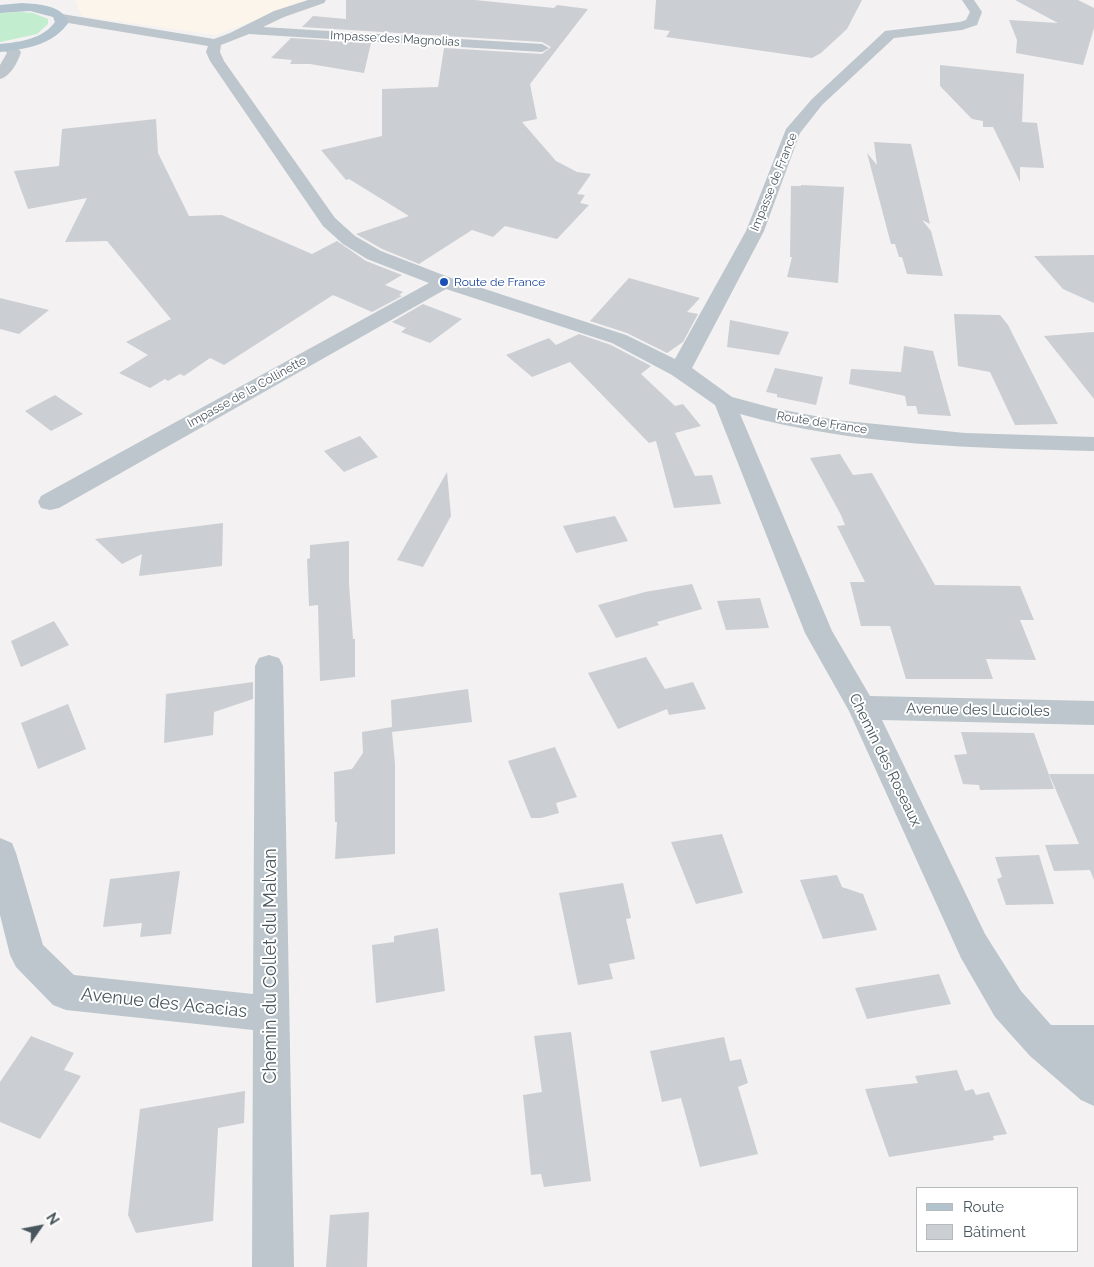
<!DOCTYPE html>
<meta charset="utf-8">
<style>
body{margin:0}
#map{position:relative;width:1094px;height:1267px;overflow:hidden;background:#f3f1f1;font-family:Raleway,sans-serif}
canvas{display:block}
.legend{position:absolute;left:916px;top:1187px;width:162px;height:65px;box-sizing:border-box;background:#fff;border:1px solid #b6bbbe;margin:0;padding:6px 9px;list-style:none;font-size:15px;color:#49565d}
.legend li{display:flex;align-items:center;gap:10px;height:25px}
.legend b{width:25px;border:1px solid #b6bbbe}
.north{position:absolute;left:15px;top:1202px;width:50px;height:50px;-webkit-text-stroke:4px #fff;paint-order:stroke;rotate:57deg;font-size:14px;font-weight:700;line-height:20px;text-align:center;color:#49565d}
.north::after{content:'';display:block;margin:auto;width:18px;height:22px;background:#49565d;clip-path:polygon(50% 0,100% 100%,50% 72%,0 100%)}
</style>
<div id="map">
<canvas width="1094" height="1267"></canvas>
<ul class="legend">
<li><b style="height:6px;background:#b2c3cd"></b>Route</li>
<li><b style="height:14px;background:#cbced3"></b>Bâtiment</li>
</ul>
<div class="north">N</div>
</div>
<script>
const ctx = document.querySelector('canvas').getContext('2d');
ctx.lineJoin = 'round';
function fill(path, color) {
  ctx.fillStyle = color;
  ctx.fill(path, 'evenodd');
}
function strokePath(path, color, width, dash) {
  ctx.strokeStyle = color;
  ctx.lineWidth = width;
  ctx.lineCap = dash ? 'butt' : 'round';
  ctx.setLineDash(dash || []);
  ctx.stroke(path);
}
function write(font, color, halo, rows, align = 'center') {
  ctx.font = font + ' Raleway,sans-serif';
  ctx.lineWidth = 4;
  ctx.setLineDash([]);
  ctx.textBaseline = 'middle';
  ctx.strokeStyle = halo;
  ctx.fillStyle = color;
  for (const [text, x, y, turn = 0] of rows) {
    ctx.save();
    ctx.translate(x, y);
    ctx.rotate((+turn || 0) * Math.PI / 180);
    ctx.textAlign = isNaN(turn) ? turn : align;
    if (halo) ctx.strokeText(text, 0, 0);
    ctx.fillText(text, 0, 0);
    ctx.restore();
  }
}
fill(new Path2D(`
 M 75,0 L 312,0 L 215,35 L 82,16 Z`), '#fbf5ec');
fill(new Path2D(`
 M 20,12 L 33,13 L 48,19 L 48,24 L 37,34 L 0,42 L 0,13 Z`), '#c2edce');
fill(new Path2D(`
 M 346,0 L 475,0 L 554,8 L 557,5 L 588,9 L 530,84 L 537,119 L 522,122 L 556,161 L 577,172 L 591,174 L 577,194 L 585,195 L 580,203 L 589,205 L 557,239 L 505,226 L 493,237 L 472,230 L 419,264 L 382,249 L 356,234 L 409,216 L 349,179 L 346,180 L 321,150 L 382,136 L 382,89 L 438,87 L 444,48 L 542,54 L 551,47 L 542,42 L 302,27 L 313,16 L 346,19 Z
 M 656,0 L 862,0 L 847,29 L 821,53 L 812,58 L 666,37 L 670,31 L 654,29 Z
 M 1015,0 L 1078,0 L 1094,8 L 1094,28 L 1083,65 L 1016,53 L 1017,40 L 1009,20 L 1058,23 Z
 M 291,38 L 371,43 L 364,73 L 310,64 L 290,64 L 292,60 L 271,58 Z
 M 940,65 L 1024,74 L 1022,122 L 1037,123 L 1044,168 L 1020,167 L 1020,182 L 993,127 L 983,127 L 983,121 L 972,119 L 940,86 Z
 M 156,119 L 158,153 L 189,216 L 222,215 L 312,254 L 337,241 L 366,261 L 402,275 L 385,285 L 403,292 L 399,295 L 402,296 L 372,312 L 333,295 L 224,365 L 210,358 L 184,376 L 180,374 L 168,381 L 165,379 L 150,388 L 119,373 L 148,355 L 126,342 L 171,319 L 107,241 L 65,242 L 87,198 L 28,209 L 14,171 L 59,166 L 62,129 Z
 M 874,142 L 911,144 L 930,224 L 922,220 L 931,231 L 943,276 L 907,274 L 902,257 L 899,257 L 895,244 L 891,244 L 867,153 L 877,165 Z
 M 801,185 L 844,187 L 838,283 L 787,277 L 792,257 L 790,257 L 791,186 L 801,186 Z
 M 1094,255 L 1094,303 L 1063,289 L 1034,256 Z
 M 629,278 L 700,298 L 687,312 L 698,314 L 683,342 L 667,353 L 627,333 L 590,321 Z
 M 0,298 L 49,310 L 19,334 L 0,329 Z
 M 423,304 L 462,319 L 430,343 L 401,332 L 406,328 L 392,322 Z
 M 954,314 L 1000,315 L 1008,325 L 1058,424 L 1015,425 L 990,372 L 958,366 Z
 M 730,320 L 789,332 L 779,355 L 727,347 Z
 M 1094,332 L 1094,399 L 1044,336 Z
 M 579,334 L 611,345 L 651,366 L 641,374 L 675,406 L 683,404 L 701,426 L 675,433 L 695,476 L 712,475 L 721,504 L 674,508 L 656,441 L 649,443 L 570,362 L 532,377 L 506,355 L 549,338 L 556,345 Z
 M 904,346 L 933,351 L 951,416 L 918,414 L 916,406 L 907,406 L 905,396 L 849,384 L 851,369 L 901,372 Z
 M 775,368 L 823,377 L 816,405 L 777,397 L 777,394 L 766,392 Z
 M 55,395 L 83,414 L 51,431 L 25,411 Z
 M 360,436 L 378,457 L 344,472 L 324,451 Z
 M 840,454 L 853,475 L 872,473 L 935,585 L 1020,586 L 1034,620 L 1020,620 L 1036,660 L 986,659 L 993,679 L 906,679 L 890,626 L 861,626 L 850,582 L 865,582 L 837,526 L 845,525 L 841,515 L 810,458 Z
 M 447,472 L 451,516 L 423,567 L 397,560 Z
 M 615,516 L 628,541 L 576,553 L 563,526 Z
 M 223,523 L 222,566 L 139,576 L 142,554 L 122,564 L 95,539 Z
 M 349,541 L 349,584 L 353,639 L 355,639 L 355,677 L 320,681 L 318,605 L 309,606 L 307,559 L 310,558 L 310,545 Z
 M 692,584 L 702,609 L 657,622 L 659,625 L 616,638 L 598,605 L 645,592 Z
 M 760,598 L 769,628 L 726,630 L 717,601 Z
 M 54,621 L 69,645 L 21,667 L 11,641 Z
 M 646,657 L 665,689 L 693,682 L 706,709 L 669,715 L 667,709 L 618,729 L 588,673 Z
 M 253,682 L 253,699 L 214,712 L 213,735 L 164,743 L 166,694 Z
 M 468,689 L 472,722 L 392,732 L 395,764 L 395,854 L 335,859 L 337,822 L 335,822 L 334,772 L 352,769 L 363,753 L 362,732 L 392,727 L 391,700 Z
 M 68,704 L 86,749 L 38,769 L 21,723 Z
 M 961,732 L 1034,733 L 1054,789 L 980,790 L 979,785 L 963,784 L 954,755 L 967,754 Z
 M 555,747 L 577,797 L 556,803 L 559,813 L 541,818 L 531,818 L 508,761 Z
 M 1049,774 L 1094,774 L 1094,880 L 1090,870 L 1054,871 L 1045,845 L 1079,844 Z
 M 722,834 L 743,893 L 696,904 L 671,842 Z
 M 1039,855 L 1054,904 L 1006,905 L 997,879 L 1002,877 L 995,857 Z
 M 180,871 L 171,934 L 140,937 L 142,923 L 103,927 L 110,879 Z
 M 837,875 L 842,887 L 863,894 L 877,930 L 823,939 L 800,880 Z
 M 623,883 L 631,918 L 626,919 L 635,959 L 609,964 L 613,979 L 578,985 L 559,893 Z
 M 438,928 L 445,991 L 376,1003 L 372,945 L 394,942 L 394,936 Z
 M 939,974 L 951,1004 L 867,1019 L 855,988 Z
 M 571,1032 L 591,1181 L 544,1187 L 541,1174 L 531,1175 L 523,1095 L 542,1092 L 534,1036 Z
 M 31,1036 L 74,1053 L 64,1070 L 81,1076 L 40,1139 L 0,1122 L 0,1082 Z
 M 724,1037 L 730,1061 L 741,1059 L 748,1083 L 738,1087 L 758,1154 L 700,1167 L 681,1098 L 662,1102 L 650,1051 Z
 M 957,1070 L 965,1091 L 973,1089 L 976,1095 L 989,1092 L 1007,1134 L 993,1136 L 994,1140 L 889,1157 L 865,1089 L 918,1083 L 915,1076 Z
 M 245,1091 L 244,1123 L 218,1128 L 213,1221 L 136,1233 L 128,1215 L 140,1109 Z
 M 369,1212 L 367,1267 L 326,1267 L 330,1215 Z`), '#cbced3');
fill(new Path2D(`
 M 308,0 L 326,0 L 324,3 L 284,17 L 263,27 L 542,44 L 549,48 L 542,52 L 249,34 L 221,45 L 220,52 L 224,61 L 335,218 L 355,236 L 381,251 L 451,278 L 626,335 L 675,359 L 746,231 L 786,129 L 812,99 L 885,31 L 960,22 L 966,20 L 970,12 L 962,0 L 974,0 L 982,12 L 977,25 L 962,30 L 894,38 L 822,105 L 800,133 L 764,231 L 692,368 L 732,397 L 773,408 L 836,420 L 965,433 L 1094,437 L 1094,451 C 976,448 855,446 740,414 L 832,631 L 870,696 L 1094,701 L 1094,725 L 882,720 L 985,934 L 1021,991 L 1051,1025 L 1094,1025 L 1094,1106 L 1081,1100 L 1030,1056 L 995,1017 L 961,958 L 849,711 L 805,633 L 715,405 L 672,375 L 612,343 L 446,289 L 59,508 L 50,510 L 41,508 L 38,502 L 41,496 L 429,283 L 367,259 L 343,244 L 323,226 L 210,61 L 206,52 L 208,46 L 62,22 L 55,18 L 62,14 L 214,39 L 230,33 L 274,11 Z
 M 9,43 L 14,44 L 21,52 C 18,62 10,77 0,79 L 0,65 L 7,53 L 2,47 Z
 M 269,655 L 279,658 L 283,666 L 294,1267 L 252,1267 L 253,1030 L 66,1010 L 53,1005 L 16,967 L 10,955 L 0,915 L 0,838 L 12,843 L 16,853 L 43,945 L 74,975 L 253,994 L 255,666 L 259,658 Z`), '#bdc6cc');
fill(new Path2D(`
 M 22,3 C 39,4 61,5 69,22 C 53,45 27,49 0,52 L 0,44 C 20,42 43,39 55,22 L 53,17 L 30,11 L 0,13 L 0,5 Z`), '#b2c3cd');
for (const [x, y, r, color] of [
 [444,282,5,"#1a4fb4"]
]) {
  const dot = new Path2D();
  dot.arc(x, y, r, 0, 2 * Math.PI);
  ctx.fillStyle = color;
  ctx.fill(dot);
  strokePath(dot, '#fff', 2);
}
write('12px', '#49565d', '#fff', [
 ["Impasse des Magnolias",395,39,3],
 ["Impasse de France",774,182,-68],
 ["Impasse de la Collinette",247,392,-29],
 ["Route de France",822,423,9]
]);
write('12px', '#164399', '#fff', [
 ["Route de France",454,282]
], 'left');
write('15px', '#49565d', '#fff', [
 ["Avenue des Lucioles",978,710,1],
 ["Chemin des Roseaux",885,760,64]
]);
write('18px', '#49565d', '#fff', [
 ["Chemin du Collet du Malvan",271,966,-90],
 ["Avenue des Acacias",164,1003,6]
]);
</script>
